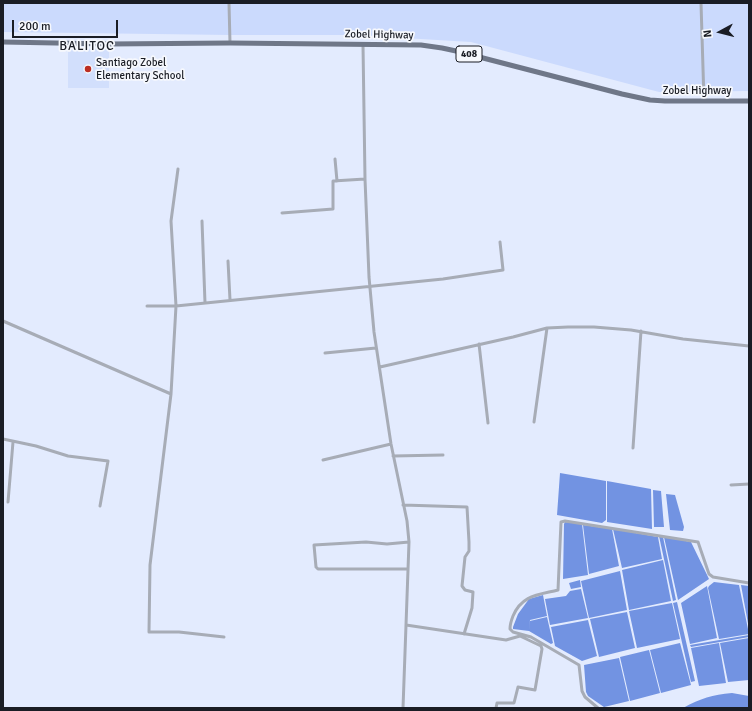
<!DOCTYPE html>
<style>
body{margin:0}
#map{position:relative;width:752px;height:711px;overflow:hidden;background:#e3ebfe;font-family:Signika,sans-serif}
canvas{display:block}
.frame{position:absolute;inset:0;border:4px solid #1a1d25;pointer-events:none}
.north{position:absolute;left:700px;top:12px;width:40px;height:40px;-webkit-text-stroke:3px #f6f8fd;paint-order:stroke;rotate:263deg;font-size:11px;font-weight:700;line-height:16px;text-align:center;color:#1a1d25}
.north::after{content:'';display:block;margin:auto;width:14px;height:18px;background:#1a1d25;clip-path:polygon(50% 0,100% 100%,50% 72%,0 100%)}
.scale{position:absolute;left:12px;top:20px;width:106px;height:18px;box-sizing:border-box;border:2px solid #1a1d25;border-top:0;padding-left:5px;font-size:12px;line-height:14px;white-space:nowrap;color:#1a1d25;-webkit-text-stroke:3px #f6f8fd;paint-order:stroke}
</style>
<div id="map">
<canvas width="752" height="711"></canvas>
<div class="frame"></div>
<div class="north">N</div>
<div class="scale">200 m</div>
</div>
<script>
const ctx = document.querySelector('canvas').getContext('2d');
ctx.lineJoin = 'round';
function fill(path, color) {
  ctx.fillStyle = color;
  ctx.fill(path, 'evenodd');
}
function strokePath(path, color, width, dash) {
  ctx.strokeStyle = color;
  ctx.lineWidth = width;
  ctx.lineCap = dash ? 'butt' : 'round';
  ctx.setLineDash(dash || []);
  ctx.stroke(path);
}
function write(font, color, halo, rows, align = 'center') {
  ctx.font = font + ' Signika,sans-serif';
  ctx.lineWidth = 3.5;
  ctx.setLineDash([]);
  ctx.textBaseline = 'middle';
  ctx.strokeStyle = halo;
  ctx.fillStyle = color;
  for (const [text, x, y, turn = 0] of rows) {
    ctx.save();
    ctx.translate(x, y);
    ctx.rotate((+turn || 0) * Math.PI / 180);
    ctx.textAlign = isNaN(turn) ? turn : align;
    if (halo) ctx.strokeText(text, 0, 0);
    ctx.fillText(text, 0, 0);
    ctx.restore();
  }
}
fill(new Path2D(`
 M 68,49 L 109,49 L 109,88 L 68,88 Z`), '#d2dffc');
fill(new Path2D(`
 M 3,3 L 749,3 L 749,91 L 659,92 L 471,42 L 353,35 L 230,35 L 3,32 Z`), '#cbdafd');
fill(new Path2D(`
 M 560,473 L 606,481 L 606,520 L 602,523 L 557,515 Z
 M 607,481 L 651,489 L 652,529 L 607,522 Z
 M 653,490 L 661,491 L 664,527 L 654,527 Z
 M 666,494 L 675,495 L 684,527 L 683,531 L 670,530 Z
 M 565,522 L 582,524 L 588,575 L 563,579 L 564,524 Z
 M 583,525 L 612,529 L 619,566 L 589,574 Z
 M 613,529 L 658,537 L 662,559 L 622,568 Z
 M 659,536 L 663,537 L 676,600 L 673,601 Z
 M 664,537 L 691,542 L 709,579 L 678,600 Z
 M 663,560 L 671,601 L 629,610 L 622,570 Z
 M 620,571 L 627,610 L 589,618 L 581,581 Z
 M 580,580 L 581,587 L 571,589 L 569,583 Z
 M 714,582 L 739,585 L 749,634 L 719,639 L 708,588 L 709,586 Z
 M 741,585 L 749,586 L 749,629 Z
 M 707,586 L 717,638 L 690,644 L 681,603 Z
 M 581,589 L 588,618 L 550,625 L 545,599 L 566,596 L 570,591 Z
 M 543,595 L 547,616 L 530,620 L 529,631 L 513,629 L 513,627 L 518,614 L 529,599 Z
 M 677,602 L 695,681 L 691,682 L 673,603 Z
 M 672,603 L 680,639 L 637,648 L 629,611 Z
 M 627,612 L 635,648 L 599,657 L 590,619 Z
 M 547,617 L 553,643 L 551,644 L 529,631 L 530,621 Z
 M 588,620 L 597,656 L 582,661 L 555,646 L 551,627 Z
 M 749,635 L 749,637 L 691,647 L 690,645 Z
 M 749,638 L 749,680 L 728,682 L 720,643 Z
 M 680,643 L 691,685 L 661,693 L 650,650 Z
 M 719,643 L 726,683 L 699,686 L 691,648 Z
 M 649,650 L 660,693 L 630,701 L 620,657 Z
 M 619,658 L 629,701 L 604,707 L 588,696 L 586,692 L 584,665 Z
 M 732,693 L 749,696 L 749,708 L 683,708 C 701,698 712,695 732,693 Z`), '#7293e2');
strokePath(new Path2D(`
 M 229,3 L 230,43
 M 701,3 L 704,101
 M 363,45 L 365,179 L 369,277 L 374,332 L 391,444 L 407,521 L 409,542 L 403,708
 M 335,159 L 337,181
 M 282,213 L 333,209 L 333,181 L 365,179
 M 202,221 L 205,303
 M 228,261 L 230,300
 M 147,306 L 176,306 L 171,221 L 178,169
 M 3,321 L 171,394
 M 479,344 L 488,423
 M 325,353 L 376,348
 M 380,367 L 513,337 L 547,328 L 568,327 L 594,327 L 631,330 L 683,339 L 749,346
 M 534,422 L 547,328
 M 3,439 L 36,446 L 68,456 L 108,461 L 100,506
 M 633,448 L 641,331
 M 393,456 L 443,455
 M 323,460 L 391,444
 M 731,485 L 749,484
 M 8,502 L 13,442
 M 403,505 L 467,507 L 469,542 L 469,551 L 465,557 L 462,586 L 465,590 L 473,592 L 472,608 L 464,634
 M 407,569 L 318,569 L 316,567 L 314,545 L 366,542 L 387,544 L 409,542
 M 406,625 L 506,640 L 520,636 L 541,646 L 542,649 L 535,690 L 518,687 L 514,703 L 497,703 L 496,708
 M 224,637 L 179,632 L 149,632 L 150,565 L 171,394 L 176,306 L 443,279 L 503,270 L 500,242
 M 598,708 L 585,697 L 582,691 L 579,665 L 531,637 L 513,632 L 510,629 C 510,624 511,621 513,616 C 522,595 538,595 558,590 L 561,522 L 565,521 L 698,542 L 709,574 L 713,577 L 749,583`), '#a7acb6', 3);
strokePath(new Path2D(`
 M 3,42 L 108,44 L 230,43 L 421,45 L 442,48 L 456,51 L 622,94 L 650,100 L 665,101 L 749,101`), '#6f7788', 5);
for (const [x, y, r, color] of [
 [88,69,4,"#bc2e23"]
]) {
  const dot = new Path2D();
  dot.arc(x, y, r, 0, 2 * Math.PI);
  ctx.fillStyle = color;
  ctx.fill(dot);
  strokePath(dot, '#f6f8fd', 1.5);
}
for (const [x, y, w] of [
 [469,54,26]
]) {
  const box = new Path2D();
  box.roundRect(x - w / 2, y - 8, w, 16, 3);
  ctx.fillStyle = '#f6f8fd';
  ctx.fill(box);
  strokePath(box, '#1a1d25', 1);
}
write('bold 10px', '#1a1d25', null, [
 ["408",469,54]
]);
write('11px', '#1a1d25', '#f6f8fd', [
 ["Zobel Highway",379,35,1],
 ["Zobel Highway",697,91]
]);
write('11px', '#1a1d25', '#f6f8fd', [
 ["Santiago Zobel",96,63],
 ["Elementary School",96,76]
], 'left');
ctx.letterSpacing = '1px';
write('13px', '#1a1d25', '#f6f8fd', [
 ["BALITOC",87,47]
]);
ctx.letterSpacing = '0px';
</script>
